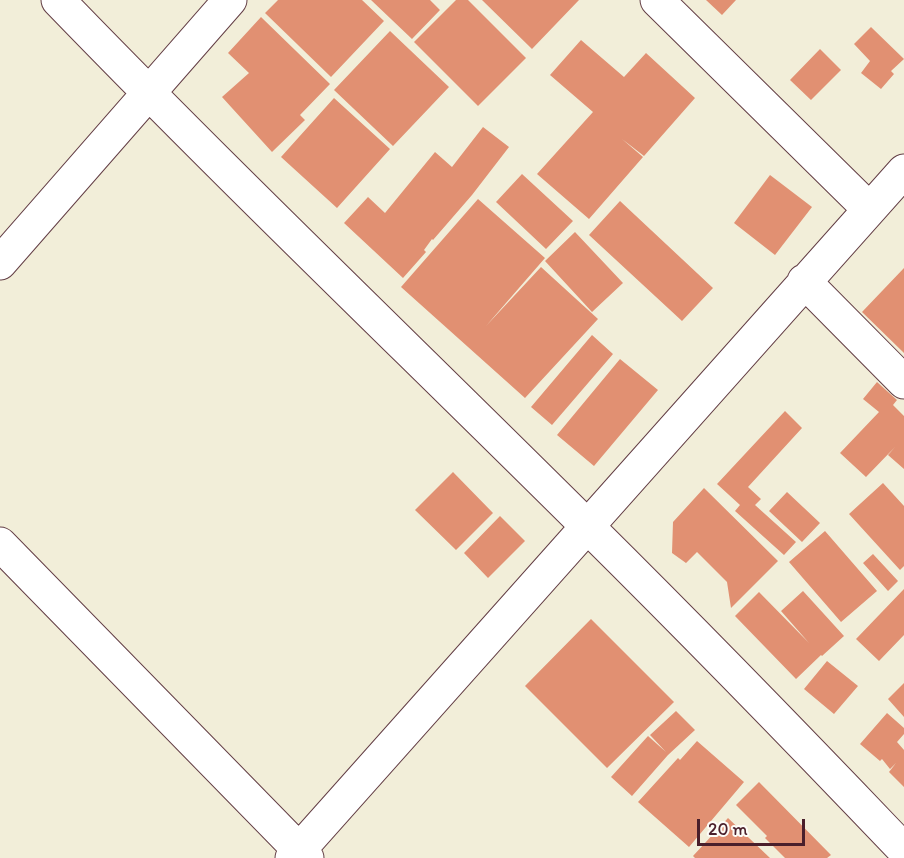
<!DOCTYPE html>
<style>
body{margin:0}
#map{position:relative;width:904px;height:858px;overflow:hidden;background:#f2eed9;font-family:Itim,sans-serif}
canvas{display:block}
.scale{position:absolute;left:697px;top:819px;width:108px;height:27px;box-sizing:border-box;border:3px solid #4a1f2b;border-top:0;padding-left:8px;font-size:18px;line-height:21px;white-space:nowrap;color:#4a1f2b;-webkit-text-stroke:4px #fdfcf7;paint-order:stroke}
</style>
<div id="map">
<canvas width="904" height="858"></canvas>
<div class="scale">20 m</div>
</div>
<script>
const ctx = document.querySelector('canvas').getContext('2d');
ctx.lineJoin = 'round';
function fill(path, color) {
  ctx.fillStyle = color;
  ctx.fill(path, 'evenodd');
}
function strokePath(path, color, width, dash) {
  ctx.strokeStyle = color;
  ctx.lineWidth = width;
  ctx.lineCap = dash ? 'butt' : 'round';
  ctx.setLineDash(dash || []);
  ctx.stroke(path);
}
fill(new Path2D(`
 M 278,0 L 362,0 L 384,21 L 331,77 L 265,13 Z
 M 371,0 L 430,0 L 440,10 L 412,39 Z
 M 456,0 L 468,0 L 526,58 L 478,106 L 414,42 Z
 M 482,0 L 579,0 L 532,49 Z
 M 706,0 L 736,0 L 722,15 Z
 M 261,17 L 330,84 L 300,115 L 305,120 L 272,152 L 222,97 L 249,73 L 228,53 Z
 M 871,27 L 904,59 L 891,71 L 894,74 L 881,89 L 861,73 L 870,61 L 854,44 Z
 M 390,31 L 449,87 L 393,146 L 334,90 Z
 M 581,40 L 624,77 L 646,53 L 695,98 L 644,156 L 622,139 L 643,157 L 589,219 L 537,174 L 593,112 L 550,75 Z
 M 820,49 L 841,70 L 811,100 L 790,80 Z
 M 334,98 L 390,149 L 337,208 L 281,157 Z
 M 483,127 L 509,147 L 472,195 L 433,240 L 432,239 L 424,250 L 426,252 L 403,278 L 344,223 L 368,197 L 385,213 L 435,152 L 452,167 Z
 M 522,174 L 573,221 L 546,249 L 496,202 Z
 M 770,175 L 812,207 L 775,255 L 734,223 Z
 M 478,199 L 545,258 L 486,326 L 541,267 L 598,319 L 525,398 L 401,287 Z
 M 620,201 L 713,288 L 682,321 L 589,235 Z
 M 575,232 L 623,283 L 592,312 L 545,261 Z
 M 904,268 L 904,353 L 862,312 Z
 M 592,335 L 613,354 L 552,425 L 531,407 Z
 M 620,359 L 658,390 L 594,466 L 557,435 Z
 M 877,382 L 897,400 L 893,405 L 904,416 L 904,469 L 888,455 L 895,447 L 866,477 L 840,453 L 879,412 L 863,399 Z
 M 785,411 L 802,428 L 748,487 L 761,499 L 755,505 L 796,542 L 784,555 L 735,511 L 740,505 L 717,484 Z
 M 453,472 L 493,513 L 456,550 L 415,510 Z
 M 883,483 L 904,506 L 904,566 L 900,570 L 849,514 Z
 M 704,488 L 778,561 L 731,608 L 727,582 L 697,552 L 686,563 L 672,553 L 673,522 Z
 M 787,492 L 820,523 L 802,542 L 769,511 Z
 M 500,516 L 525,541 L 488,578 L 464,553 Z
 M 825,531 L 877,591 L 841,622 L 789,562 Z
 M 873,554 L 898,581 L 888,591 L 863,563 Z
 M 904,589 L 904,635 L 879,661 L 856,639 Z
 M 803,591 L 844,636 L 822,656 L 821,655 L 796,679 L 735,616 L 759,592 L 809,643 L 781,611 Z
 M 591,619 L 674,702 L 607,768 L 525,686 Z
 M 827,661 L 858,686 L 834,714 L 804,689 Z
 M 904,683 L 904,717 L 888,699 Z
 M 676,711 L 695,730 L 668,755 L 632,796 L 611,777 L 648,736 L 666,752 L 650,735 Z
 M 887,713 L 904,728 L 904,734 L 897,742 L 904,750 L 904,787 L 889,772 L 896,763 L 890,769 L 882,759 L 880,761 L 860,744 Z
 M 697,741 L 744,782 L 689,847 L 638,802 L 678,758 L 680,760 Z
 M 759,782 L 831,855 L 827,858 L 785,858 L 765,838 L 767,836 L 736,805 Z
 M 728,818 L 770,858 L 695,858 L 693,856 Z`), '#e19072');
const minor = new Path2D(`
 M 58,0 C 231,179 411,351 588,527 C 695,633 800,741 904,850
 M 657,0 L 869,209
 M 0,263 L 230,0
 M 804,281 L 904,382
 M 0,544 L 307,858
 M 292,858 L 904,171`);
strokePath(minor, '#633e45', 35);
strokePath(minor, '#fff', 33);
</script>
